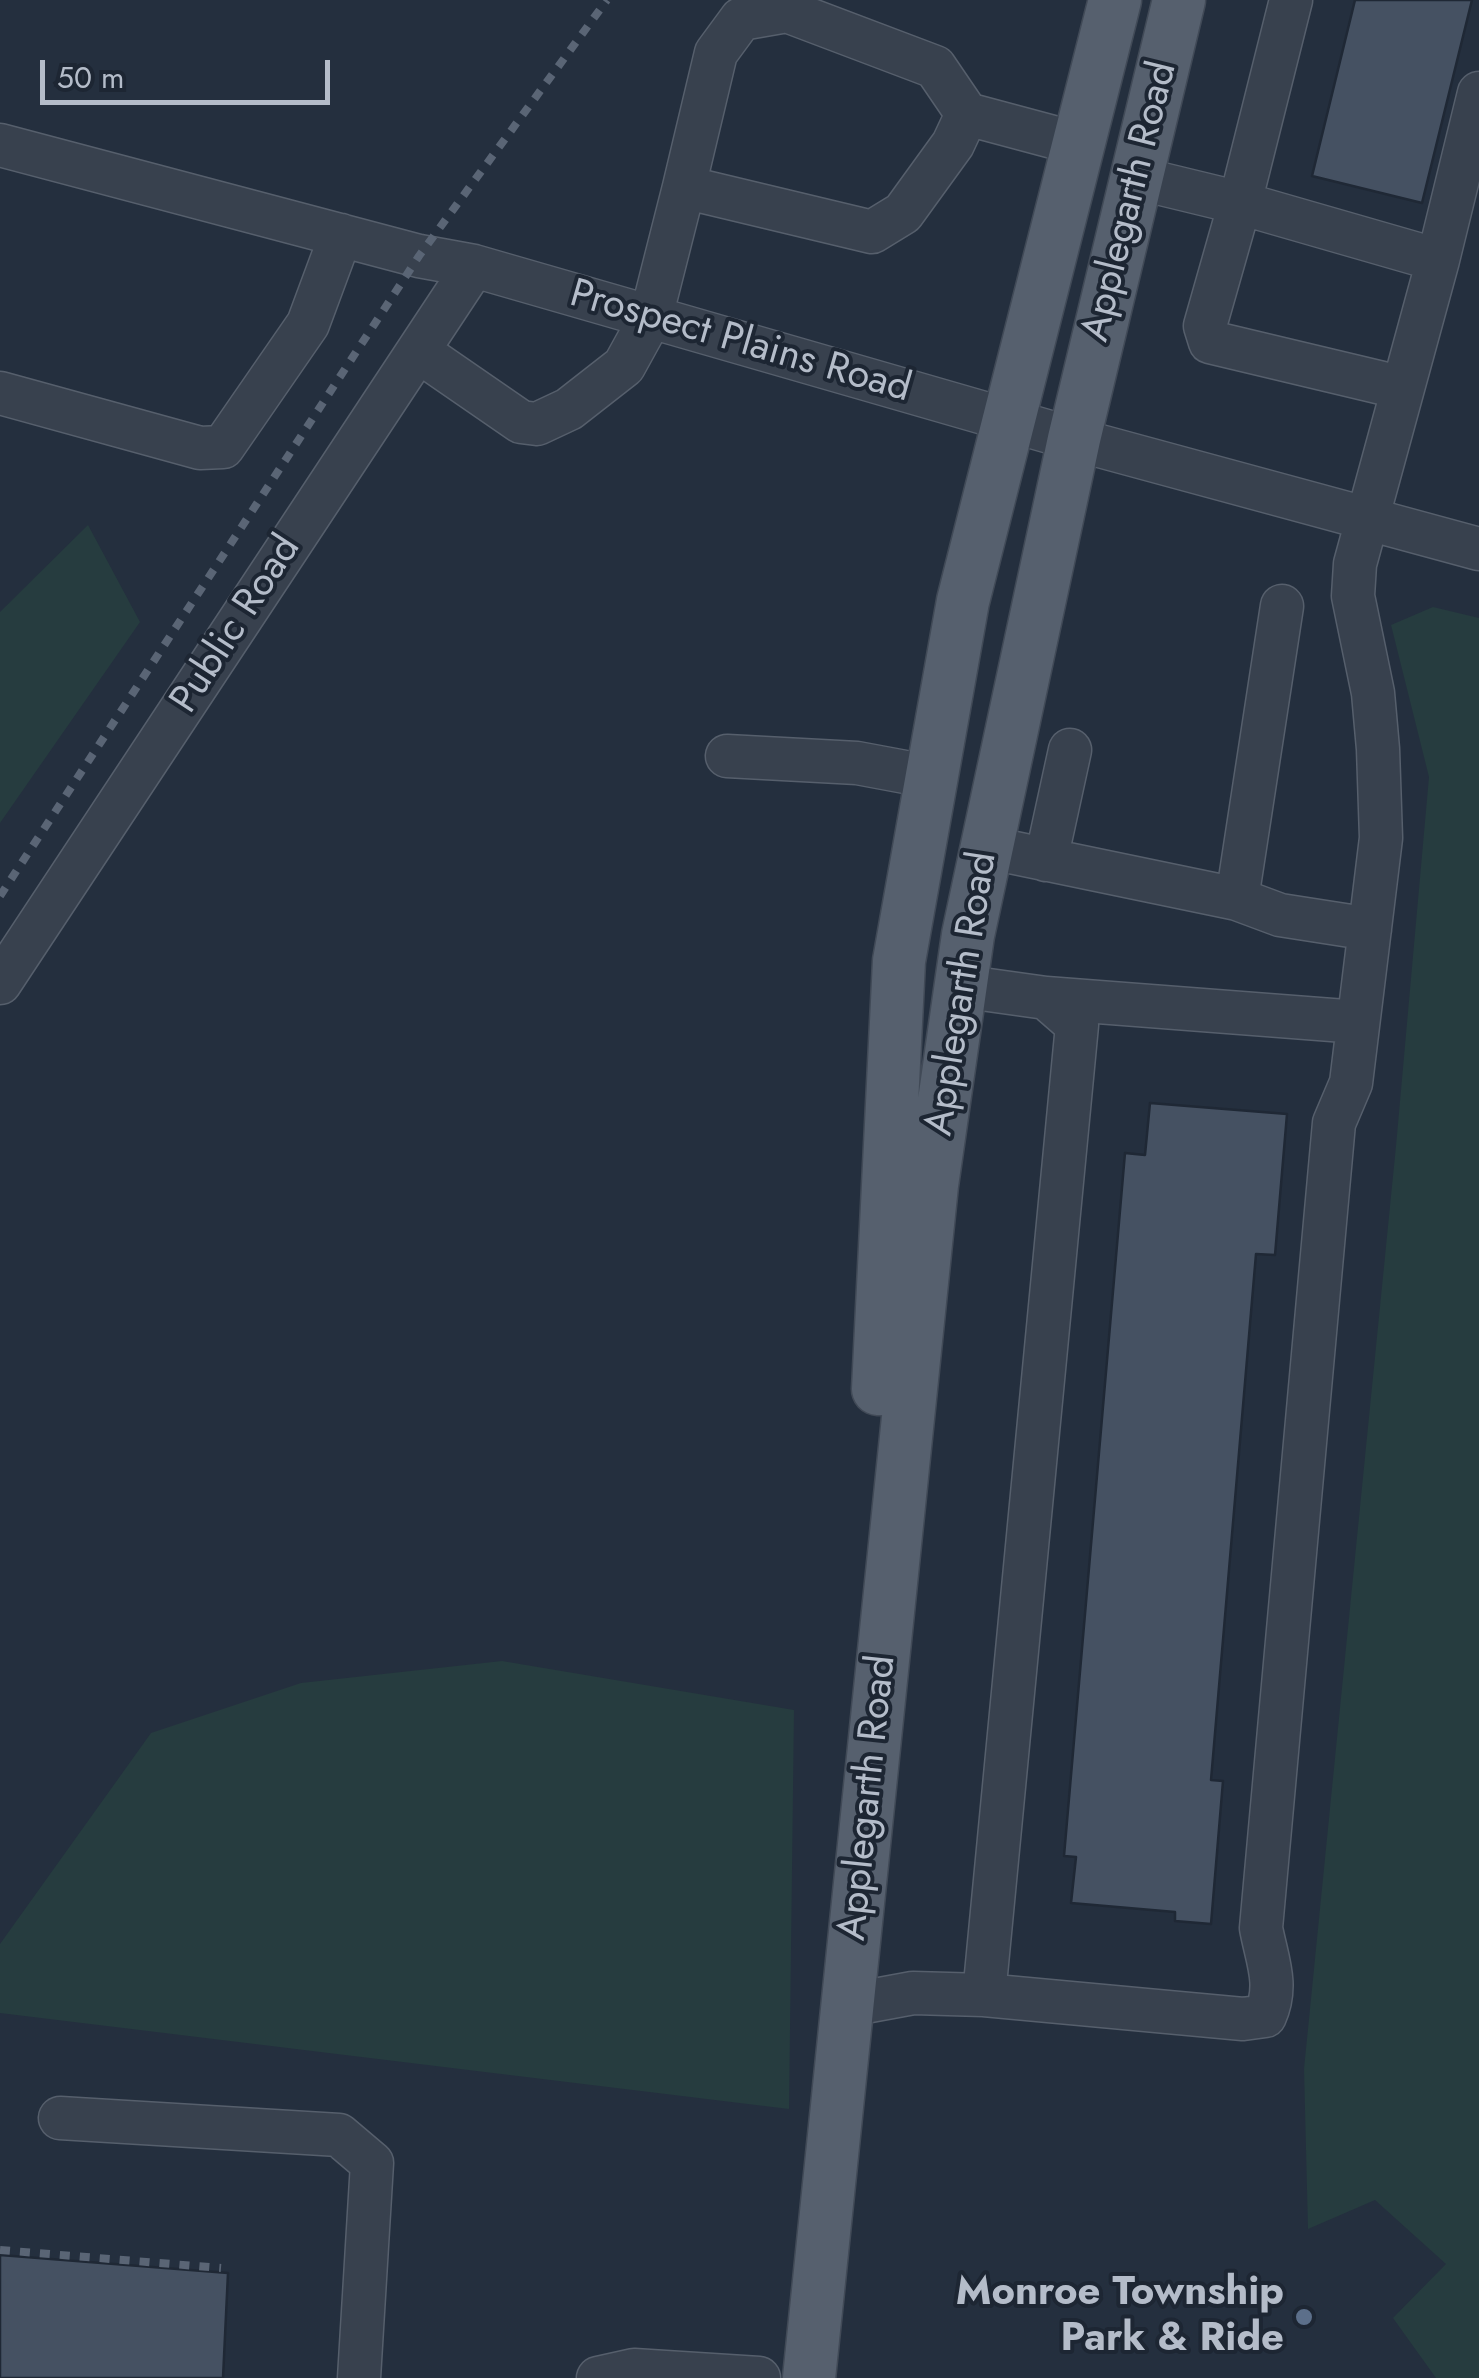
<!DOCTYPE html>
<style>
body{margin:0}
#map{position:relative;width:1479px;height:2378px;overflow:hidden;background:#242f3e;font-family:Jost,sans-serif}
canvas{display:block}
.scale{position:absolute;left:40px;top:60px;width:290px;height:45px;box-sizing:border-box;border:5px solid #b4bcc9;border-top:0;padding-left:12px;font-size:30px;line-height:35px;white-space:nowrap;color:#b4bcc9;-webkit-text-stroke:8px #1d2633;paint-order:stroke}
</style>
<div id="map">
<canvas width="1479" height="2378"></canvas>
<div class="scale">50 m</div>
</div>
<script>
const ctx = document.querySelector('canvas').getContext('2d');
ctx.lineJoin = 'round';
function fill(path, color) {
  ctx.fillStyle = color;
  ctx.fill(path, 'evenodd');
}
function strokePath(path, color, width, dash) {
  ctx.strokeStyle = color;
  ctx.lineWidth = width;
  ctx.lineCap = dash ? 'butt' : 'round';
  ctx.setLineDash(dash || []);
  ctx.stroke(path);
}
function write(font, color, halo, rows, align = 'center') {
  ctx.font = font + ' Jost,sans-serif';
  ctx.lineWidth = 8;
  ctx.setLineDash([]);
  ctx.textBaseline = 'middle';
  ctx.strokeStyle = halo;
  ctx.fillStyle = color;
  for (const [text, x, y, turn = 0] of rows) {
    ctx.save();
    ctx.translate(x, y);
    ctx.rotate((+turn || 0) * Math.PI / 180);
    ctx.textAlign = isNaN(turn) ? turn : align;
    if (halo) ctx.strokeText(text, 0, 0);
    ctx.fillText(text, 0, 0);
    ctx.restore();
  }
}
fill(new Path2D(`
 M 88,525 L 140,622 L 0,823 L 0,612 Z
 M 1433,607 L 1479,618 L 1479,2378 L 1436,2378 L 1393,2318 L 1446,2264 L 1375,2200 L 1308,2229 L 1304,2069 L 1396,1146 L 1429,777 L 1391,625 Z
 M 502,1661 L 794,1710 L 789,2109 L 0,2013 L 0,1944 L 151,1733 L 301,1683 Z`), '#263c3f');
const building = new Path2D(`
 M 1355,0 L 1472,0 L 1422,203 L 1312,176 Z
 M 1150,1103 L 1287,1114 L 1275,1255 L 1256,1254 L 1211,1780 L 1223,1781 L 1211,1924 L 1175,1921 L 1175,1912 L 1071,1903 L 1076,1857 L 1064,1856 L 1125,1153 L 1145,1155 Z
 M 0,2255 L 228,2273 L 223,2378 L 0,2378 Z`);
fill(building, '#455162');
strokePath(building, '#1f2835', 2.5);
const minor = new Path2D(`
 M 1291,0 L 1240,203 L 1205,326 L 1210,342 L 1403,388
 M 0,145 L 419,256 L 474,266 L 1074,439 L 1479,549
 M 1137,178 L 1240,203 L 1438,260 L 1479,93
 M 684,187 L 716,53 L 741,19 L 787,11 L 935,67 L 967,114
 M 418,351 L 521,422 L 537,424 L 569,409 L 624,366 L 651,317 L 684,187 L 872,232 L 903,213 L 953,144 L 967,114 L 1079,144
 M 0,393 L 200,448 L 223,447 L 308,324 L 341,235
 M 727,756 L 857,763 L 932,777
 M 986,847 L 1237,899 L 1280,915 L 1370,929
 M 1046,860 L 1070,750
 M 1237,899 L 1282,606
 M 0,983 L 474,266
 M 960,986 L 1046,998 L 1077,1025 L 984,1995 L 1243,2019 L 1265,2016 C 1279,1985 1267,1960 1261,1928 L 1334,1123 L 1351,1083 L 1381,838 L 1378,749 L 1373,693 L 1353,596 L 1355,564 L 1438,260
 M 1046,998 L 1358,1022
 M 848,2005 L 913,1993 L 984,1995
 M 60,2118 L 339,2135 L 372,2163 L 359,2378
 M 598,2378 L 634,2370 L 759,2378`);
const major = new Path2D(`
 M 878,1389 L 899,961 L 963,601 L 1115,0
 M 809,2378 L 932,1185 L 968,935 L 1074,439 L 1179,0`);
strokePath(minor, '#565f6c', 45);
strokePath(major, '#414a57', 55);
strokePath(minor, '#38414e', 42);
strokePath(major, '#56606e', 52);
strokePath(new Path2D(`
 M 0,896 L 419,256 L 607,0
 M 0,2250 L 221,2268`), '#5a6575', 8, [10, 10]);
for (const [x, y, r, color] of [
 [1304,2317,10,"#5c6f8a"]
]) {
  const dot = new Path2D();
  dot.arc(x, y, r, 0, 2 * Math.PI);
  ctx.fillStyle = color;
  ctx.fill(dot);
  strokePath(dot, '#1d2633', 4);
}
write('40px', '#b4bcc9', '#1d2633', [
 ["Applegarth Road",1131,202,-76],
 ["Prospect Plains Road",740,343,16],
 ["Public Road",237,625,-57],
 ["Applegarth Road",963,994,-81],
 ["Applegarth Road",869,1798,-84]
]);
write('bold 40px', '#b4bcc9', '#1d2633', [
 ["Monroe Township",1284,2294],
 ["Park & Ride",1284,2340]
], 'right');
</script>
